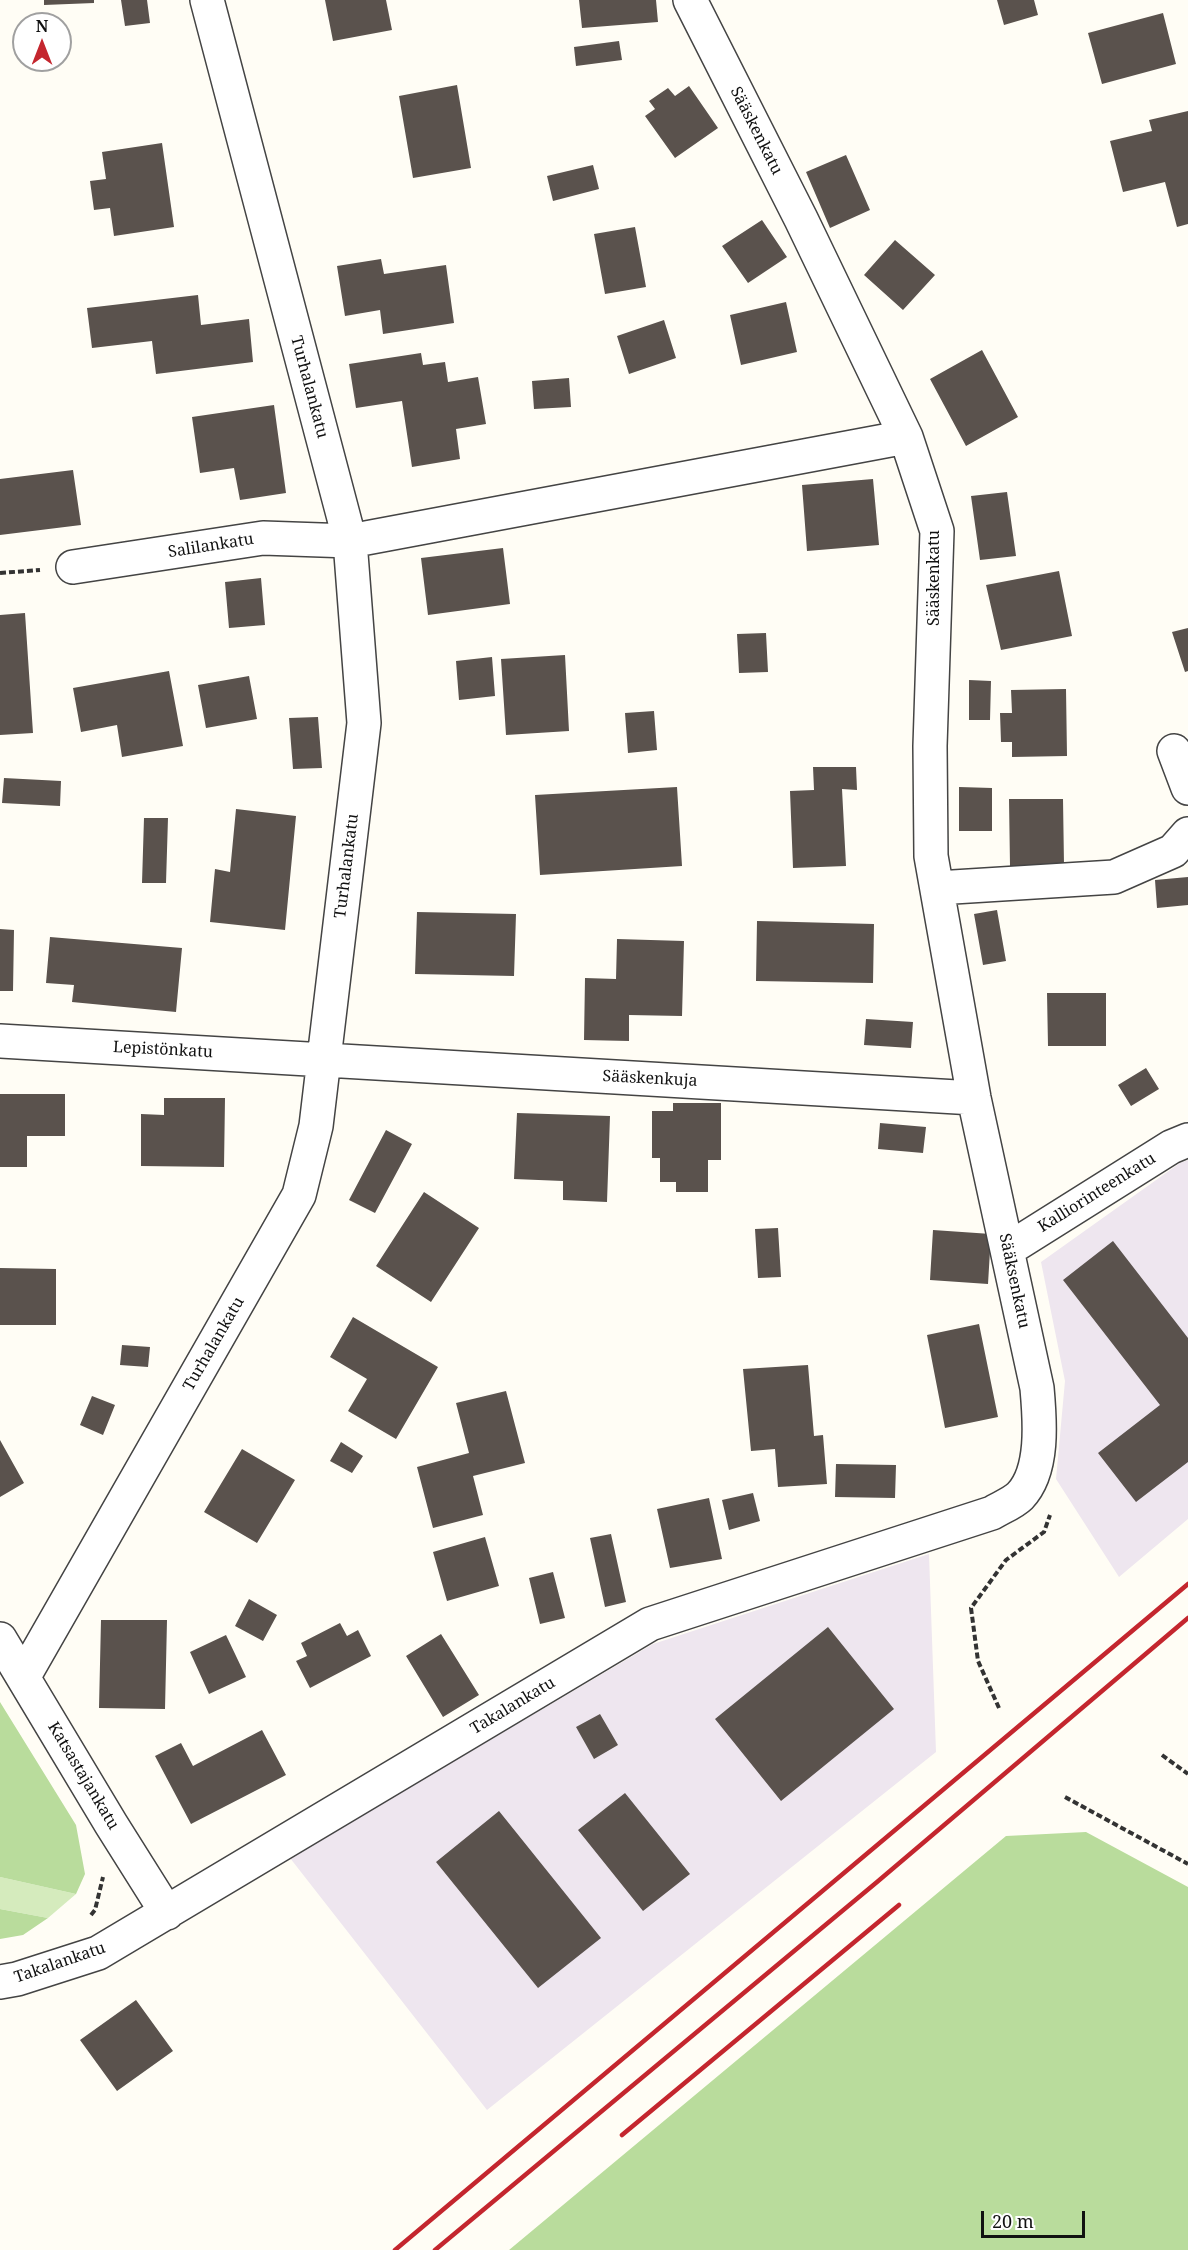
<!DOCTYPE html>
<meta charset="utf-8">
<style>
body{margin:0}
#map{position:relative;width:1188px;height:2250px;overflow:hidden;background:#fffdf5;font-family:"Noto Serif",serif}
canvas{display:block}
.north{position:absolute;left:12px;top:12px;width:60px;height:60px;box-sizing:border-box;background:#fff;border:2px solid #a0a0a0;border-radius:50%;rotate:0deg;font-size:16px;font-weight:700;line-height:24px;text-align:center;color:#111}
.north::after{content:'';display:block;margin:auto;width:21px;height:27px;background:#c4262e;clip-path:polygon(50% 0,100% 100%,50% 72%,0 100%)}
.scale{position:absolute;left:981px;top:2211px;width:104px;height:27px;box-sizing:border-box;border:3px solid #111;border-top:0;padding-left:8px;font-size:18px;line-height:21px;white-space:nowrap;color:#111;-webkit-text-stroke:4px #fff;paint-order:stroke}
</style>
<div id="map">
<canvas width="1188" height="2250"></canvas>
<div class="north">N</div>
<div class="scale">20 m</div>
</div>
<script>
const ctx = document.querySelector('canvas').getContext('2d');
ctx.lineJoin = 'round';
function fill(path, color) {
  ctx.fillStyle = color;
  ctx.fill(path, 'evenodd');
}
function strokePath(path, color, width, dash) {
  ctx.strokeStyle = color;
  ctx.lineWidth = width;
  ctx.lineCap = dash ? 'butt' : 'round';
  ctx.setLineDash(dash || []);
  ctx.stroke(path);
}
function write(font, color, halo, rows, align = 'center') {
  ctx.font = font + ' "Noto Serif",serif';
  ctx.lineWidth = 6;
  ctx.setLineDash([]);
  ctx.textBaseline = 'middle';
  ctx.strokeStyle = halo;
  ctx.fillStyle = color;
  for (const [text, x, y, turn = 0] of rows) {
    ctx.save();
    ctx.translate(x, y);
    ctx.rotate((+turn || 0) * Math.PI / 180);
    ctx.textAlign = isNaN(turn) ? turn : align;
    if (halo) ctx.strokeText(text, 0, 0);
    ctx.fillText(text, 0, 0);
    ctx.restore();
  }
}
fill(new Path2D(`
 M 1188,1160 L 1188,1519 L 1119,1577 L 1056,1479 L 1065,1381 L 1041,1262 L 1180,1163 Z
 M 929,1554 L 936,1752 L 487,2110 L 290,1858 L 653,1644 Z`), '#eee6ef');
fill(new Path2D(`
 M 0,1877 L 76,1894 L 48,1918 L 0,1909 Z`), '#d5ebbd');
fill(new Path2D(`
 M 0,1702 L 76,1825 L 85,1874 L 76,1894 L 0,1877 Z
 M 1086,1832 L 1188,1887 L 1188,2250 L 509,2250 L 1006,1836 Z
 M 0,1909 L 48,1918 L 23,1935 L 0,1939 Z`), '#b9dc9c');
fill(new Path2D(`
 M 44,0 L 94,0 L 94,3 L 44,5 Z
 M 121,0 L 147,0 L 150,23 L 125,26 Z
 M 325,0 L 386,0 L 392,30 L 333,41 Z
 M 579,0 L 656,0 L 658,22 L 582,28 Z
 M 997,0 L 1034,0 L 1038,15 L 1004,25 Z
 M 1163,13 L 1176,64 L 1102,84 L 1088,33 Z
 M 619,41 L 622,60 L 576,66 L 574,47 Z
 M 457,85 L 471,168 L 413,178 L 399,96 Z
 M 689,86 L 718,128 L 675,158 L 645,116 L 655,109 L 649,101 L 668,88 L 675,96 Z
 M 1188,111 L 1188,224 L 1177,227 L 1165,182 L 1123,192 L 1110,141 L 1152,131 L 1149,120 Z
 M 162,143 L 174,227 L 114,236 L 110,208 L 94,210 L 90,181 L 106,179 L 102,152 Z
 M 846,155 L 870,210 L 830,228 L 806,172 Z
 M 593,165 L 599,189 L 553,201 L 547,176 Z
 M 762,220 L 787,257 L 748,283 L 722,246 Z
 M 635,227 L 646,287 L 605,294 L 594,234 Z
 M 895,240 L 935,275 L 903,310 L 864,275 Z
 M 381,259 L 384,274 L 446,265 L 454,323 L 383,334 L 380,310 L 345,316 L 337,266 Z
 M 198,295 L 201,325 L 249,319 L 253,362 L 156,374 L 152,341 L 92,348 L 87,308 Z
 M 786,302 L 797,352 L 741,365 L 730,315 Z
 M 664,320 L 676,358 L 629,374 L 617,336 Z
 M 982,350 L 1018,417 L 966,446 L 930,379 Z
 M 421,353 L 423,365 L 445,362 L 448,382 L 478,377 L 486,424 L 456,429 L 460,459 L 412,467 L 402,401 L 356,408 L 349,364 Z
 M 569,378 L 571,407 L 534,409 L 532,381 Z
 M 274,405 L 286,493 L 240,500 L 234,468 L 200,473 L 192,417 Z
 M 73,470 L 81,525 L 0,535 L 0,479 Z
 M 873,479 L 879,545 L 807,551 L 802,485 Z
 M 1007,492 L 1016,556 L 980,560 L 971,496 Z
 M 503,548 L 510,604 L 428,615 L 421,558 Z
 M 1059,571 L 1072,636 L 1001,650 L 986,585 Z
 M 261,578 L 265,625 L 229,628 L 225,582 Z
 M 25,613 L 33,733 L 0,735 L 0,615 Z
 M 1188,628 L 1188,671 L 1185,672 L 1172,632 Z
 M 766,633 L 768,672 L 739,673 L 737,634 Z
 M 565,655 L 569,731 L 506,735 L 501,659 Z
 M 492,657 L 495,696 L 459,700 L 456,661 Z
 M 169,671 L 183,746 L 122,757 L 117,725 L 81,732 L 73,688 Z
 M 249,676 L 257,719 L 206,728 L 198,685 Z
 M 969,680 L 991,681 L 990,720 L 969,720 Z
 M 1066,689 L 1067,756 L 1012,757 L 1012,742 L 1001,742 L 1000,713 L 1012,713 L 1011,690 Z
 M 654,711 L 657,750 L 628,753 L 625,713 Z
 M 318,717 L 322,768 L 293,769 L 289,718 Z
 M 813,767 L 856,767 L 857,790 L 842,789 L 846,866 L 793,868 L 790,791 L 814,790 Z
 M 4,778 L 61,781 L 60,806 L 2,803 Z
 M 677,787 L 682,866 L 540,875 L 535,795 Z
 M 959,787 L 992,788 L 992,831 L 959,831 Z
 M 1009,799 L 1063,799 L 1064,865 L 1010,866 Z
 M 236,809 L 296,816 L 285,930 L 210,922 L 215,869 L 230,872 Z
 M 144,818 L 168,818 L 166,883 L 142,883 Z
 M 1188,877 L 1188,905 L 1157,908 L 1155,880 Z
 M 997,910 L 1006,961 L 983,965 L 974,914 Z
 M 417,912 L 516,914 L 514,976 L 415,974 Z
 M 757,921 L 874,924 L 873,983 L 756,981 Z
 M 0,929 L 14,930 L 13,991 L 0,991 Z
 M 50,937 L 182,948 L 176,1012 L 72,1002 L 74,985 L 46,983 Z
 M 617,939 L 684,941 L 682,1016 L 629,1015 L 629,1041 L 584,1040 L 585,978 L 616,979 Z
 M 1047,993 L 1106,993 L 1106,1046 L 1048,1046 Z
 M 866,1019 L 913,1022 L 911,1048 L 864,1045 Z
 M 1146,1068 L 1159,1089 L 1131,1106 L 1118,1085 Z
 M 0,1094 L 65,1094 L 65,1136 L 27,1136 L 27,1167 L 0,1167 Z
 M 164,1098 L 225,1098 L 224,1167 L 141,1166 L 141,1114 L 164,1115 Z
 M 673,1103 L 721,1103 L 721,1160 L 708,1160 L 708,1192 L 676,1192 L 676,1182 L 660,1182 L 660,1158 L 652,1158 L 652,1111 L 673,1111 Z
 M 517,1113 L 610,1116 L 607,1202 L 563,1200 L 563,1181 L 514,1179 Z
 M 880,1123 L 926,1127 L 923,1153 L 878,1149 Z
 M 386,1130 L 412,1144 L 375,1213 L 349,1200 Z
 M 424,1192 L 479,1228 L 431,1302 L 376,1266 Z
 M 778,1228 L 781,1277 L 758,1278 L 755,1229 Z
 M 933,1230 L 991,1234 L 988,1284 L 930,1280 Z
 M 1113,1241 L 1188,1338 L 1188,1462 L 1136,1502 L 1098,1453 L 1160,1405 L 1063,1280 Z
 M 0,1268 L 56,1269 L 56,1325 L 0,1325 Z
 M 353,1317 L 438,1367 L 396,1439 L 348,1411 L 367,1379 L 330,1357 Z
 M 979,1324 L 998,1417 L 945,1428 L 927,1335 Z
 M 122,1345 L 150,1347 L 148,1367 L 120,1365 Z
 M 808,1365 L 814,1436 L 823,1435 L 827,1484 L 778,1487 L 775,1449 L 751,1451 L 743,1369 Z
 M 506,1391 L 525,1463 L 473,1476 L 483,1515 L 433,1528 L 417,1467 L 469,1453 L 456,1403 Z
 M 92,1396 L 115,1405 L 103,1435 L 80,1425 Z
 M 0,1440 L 24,1483 L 0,1497 Z
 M 341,1442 L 363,1456 L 352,1473 L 330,1461 Z
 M 242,1449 L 295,1480 L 257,1543 L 204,1512 Z
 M 836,1464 L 896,1465 L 895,1498 L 835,1497 Z
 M 753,1493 L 760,1521 L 729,1530 L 722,1500 Z
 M 709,1498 L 722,1559 L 670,1568 L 657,1509 Z
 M 611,1534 L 626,1602 L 605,1607 L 590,1538 Z
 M 485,1537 L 499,1586 L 447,1601 L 433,1552 Z
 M 553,1572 L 565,1618 L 540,1624 L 529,1578 Z
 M 249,1599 L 277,1615 L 263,1641 L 235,1626 Z
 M 101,1620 L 167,1620 L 165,1709 L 99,1708 Z
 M 340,1623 L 347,1636 L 358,1630 L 371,1656 L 310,1688 L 296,1661 L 307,1656 L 301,1643 Z
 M 828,1627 L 894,1709 L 781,1801 L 715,1719 Z
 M 441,1634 L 479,1695 L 443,1717 L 406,1656 Z
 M 226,1635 L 246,1677 L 209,1694 L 190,1652 Z
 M 600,1714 L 618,1745 L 594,1759 L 576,1727 Z
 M 262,1730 L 286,1775 L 191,1824 L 155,1756 L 181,1743 L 193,1766 Z
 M 625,1793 L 690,1874 L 643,1911 L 578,1830 Z
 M 499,1811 L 601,1938 L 538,1988 L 436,1862 Z
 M 136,2000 L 173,2051 L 117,2091 L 80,2040 Z`), '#5a524d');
const minor = new Path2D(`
 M 73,567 L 263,538 L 350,541 L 906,437
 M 1174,751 L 1188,788
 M 937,888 L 1114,877 L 1173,851 L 1188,834
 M 0,1041 L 974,1098
 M 1007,1250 L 1171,1147 L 1188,1140
 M 0,1639 L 111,1824 L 167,1913
 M 24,1676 L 299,1195 L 316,1126 L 364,723 L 350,541 L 207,0
 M 0,1982 L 17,1979 L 98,1953 L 650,1624 L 992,1513 C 1000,1508 1013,1503 1020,1496 C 1044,1471 1040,1421 1037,1388 L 974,1098 L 931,856 L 930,746 L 937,531 L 906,437 L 801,219 L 690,0`);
strokePath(minor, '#444', 36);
strokePath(new Path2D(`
 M 0,573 L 40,570
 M 999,1708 L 978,1661 L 971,1608 L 1006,1560 L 1044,1532 L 1050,1515
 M 1162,1755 L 1188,1774
 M 1065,1797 L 1188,1864
 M 91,1915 L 95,1910 L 103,1877`), '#333', 4, [6, 3]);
strokePath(minor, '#fff', 33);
strokePath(new Path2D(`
 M 622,2135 L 899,1905
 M 395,2250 L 1188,1584
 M 435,2250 L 877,1882 L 1188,1618`), '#c4262e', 4.5);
write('16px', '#111', '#fff', [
 ["Sääskenkatu",756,131,63],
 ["Turhalankatu",309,387,75],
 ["Salilankatu",211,546,-9],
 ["Sääskenkatu",934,578,-90],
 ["Turhalankatu",347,866,-83],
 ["Lepistönkatu",163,1050,3],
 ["Sääskenkuja",650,1079,3],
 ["Kalliorinteenkatu",1097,1193,-32],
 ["Sääksenkatu",1014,1281,78],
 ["Turhalankatu",214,1344,-60],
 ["Takalankatu",513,1706,-31],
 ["Katsastajankatu",83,1776,59],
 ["Takalankatu",60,1963,-19]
]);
</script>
